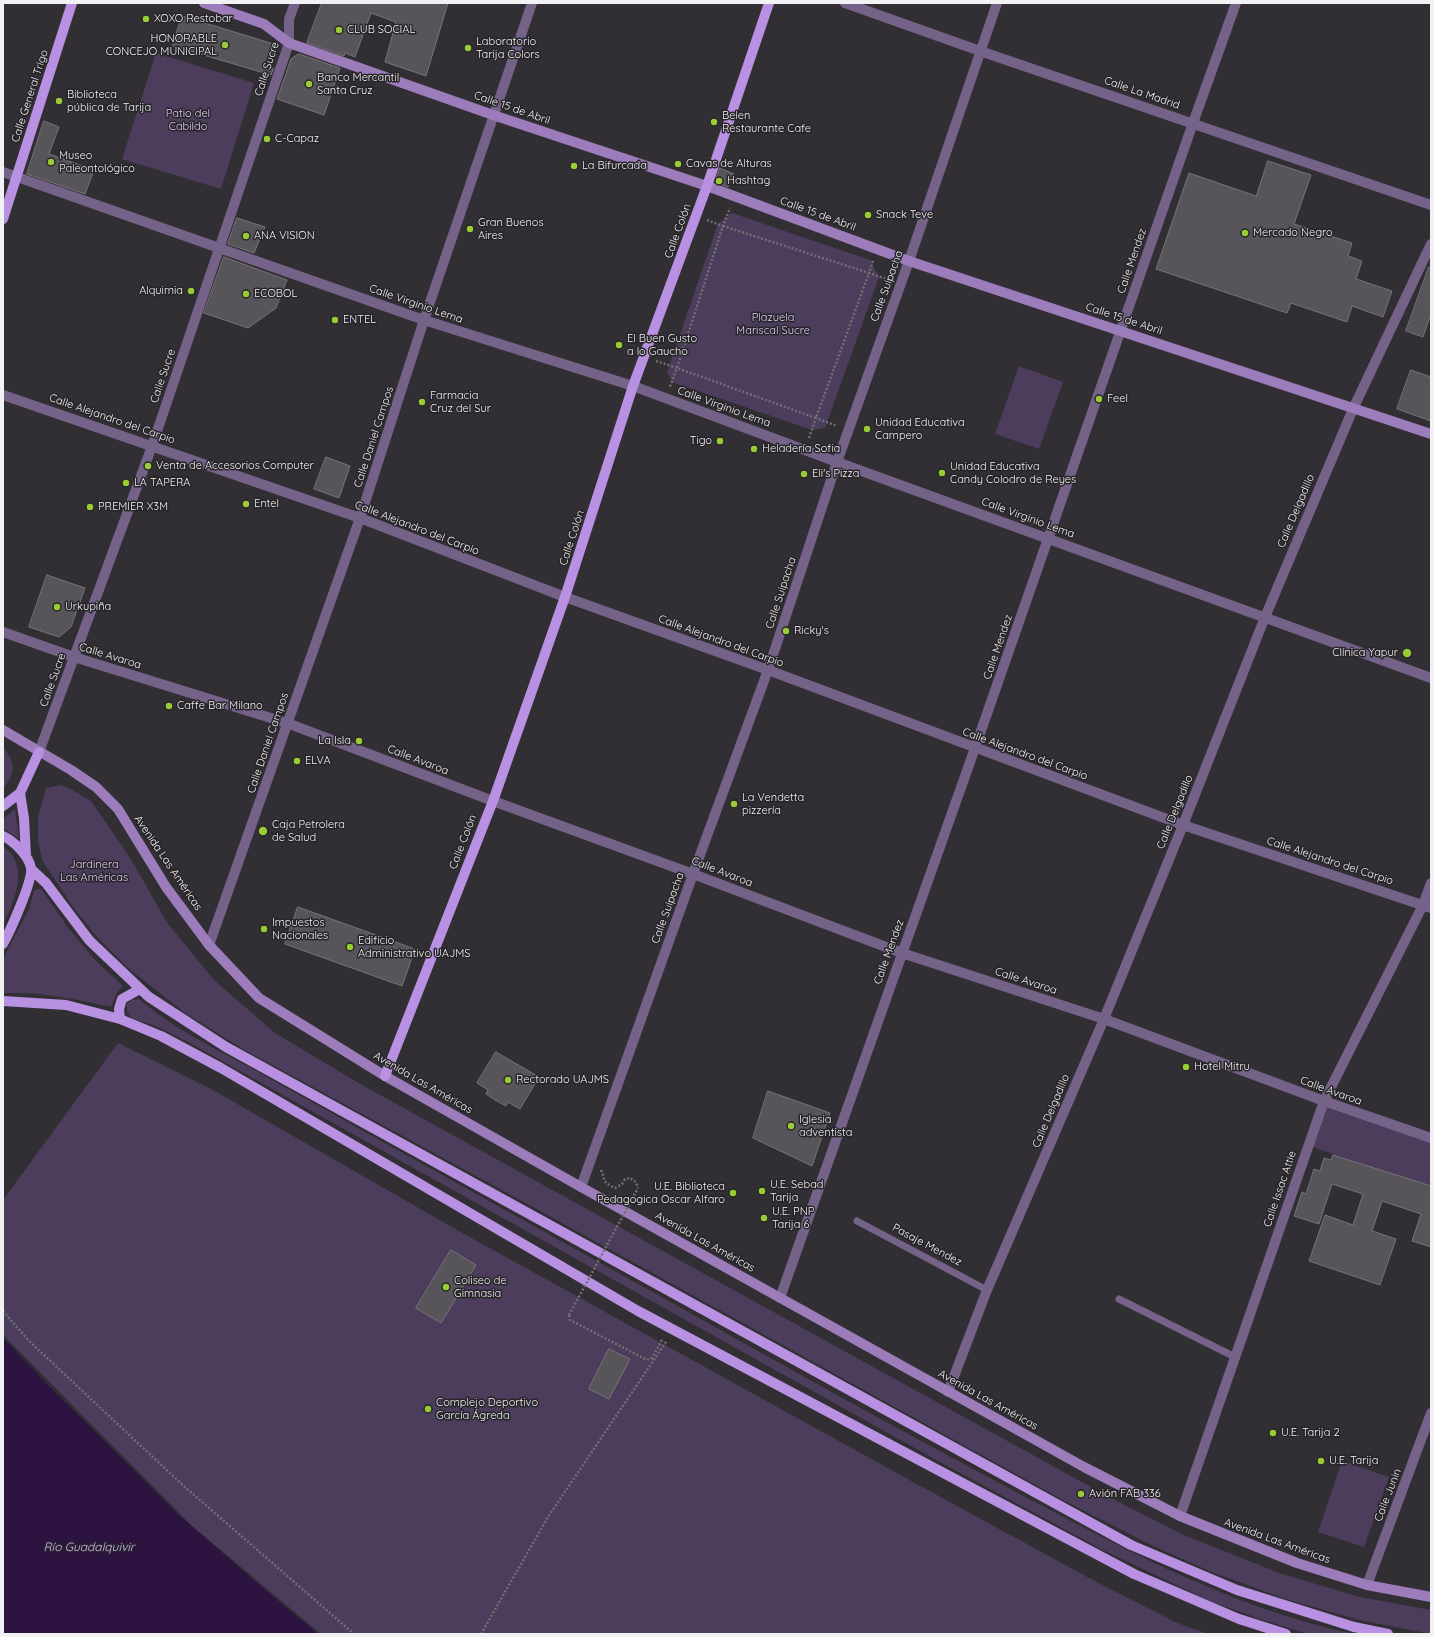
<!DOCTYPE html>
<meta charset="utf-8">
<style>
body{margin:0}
#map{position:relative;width:1434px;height:1637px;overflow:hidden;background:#312f33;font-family:Quicksand,sans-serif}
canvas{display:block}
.frame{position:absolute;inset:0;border:4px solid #f2f1f3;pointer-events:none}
</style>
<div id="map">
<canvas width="1434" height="1637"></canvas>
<div class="frame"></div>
</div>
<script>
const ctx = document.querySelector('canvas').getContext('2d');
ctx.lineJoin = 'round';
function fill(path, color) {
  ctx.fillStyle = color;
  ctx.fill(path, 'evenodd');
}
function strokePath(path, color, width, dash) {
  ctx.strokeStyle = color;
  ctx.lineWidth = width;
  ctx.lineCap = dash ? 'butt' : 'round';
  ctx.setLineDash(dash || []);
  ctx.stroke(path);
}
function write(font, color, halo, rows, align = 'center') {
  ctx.font = font + ' Quicksand,sans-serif';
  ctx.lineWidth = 3;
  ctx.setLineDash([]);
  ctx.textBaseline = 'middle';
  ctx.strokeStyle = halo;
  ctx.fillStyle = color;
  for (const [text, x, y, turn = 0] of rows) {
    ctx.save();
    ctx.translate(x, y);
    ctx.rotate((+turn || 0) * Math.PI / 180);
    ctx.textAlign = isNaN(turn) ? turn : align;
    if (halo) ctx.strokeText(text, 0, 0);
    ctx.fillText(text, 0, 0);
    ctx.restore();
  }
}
fill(new Path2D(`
 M 156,53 L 254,83 L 221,189 L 122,159 Z
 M 732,213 L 870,260 L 879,277 L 825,428 L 812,430 L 672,382 L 667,372 L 718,224 Z
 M 1019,366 L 1063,382 L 1039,449 L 995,434 Z
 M 3,747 C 16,764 16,772 3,789 Z
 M 61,785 L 74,791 L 91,801 L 129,856 L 168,924 L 214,980 L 275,1033 L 362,1085 L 1109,1497 L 1184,1535 L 1282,1574 L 1360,1597 L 1431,1610 L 1431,1634 L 1359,1620 L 1286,1599 L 1214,1573 L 1153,1546 L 1061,1499 L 544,1213 L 243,1049 L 185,1013 L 128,968 L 97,937 L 73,907 L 42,860 L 38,840 L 38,817 L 46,788 Z
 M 15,809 L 19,839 L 8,831 L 3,829 L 3,819 Z
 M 3,846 C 30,866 15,900 3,925 Z
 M 37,889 L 41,889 L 69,929 L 97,962 L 123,986 L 117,993 L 111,1007 C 73,998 42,992 3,993 L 3,959 L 29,909 L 34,891 Z
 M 139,999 C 176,1031 226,1054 269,1078 C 345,1121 421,1163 498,1206 C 661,1296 823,1389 988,1477 C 1106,1539 1222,1606 1354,1634 L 1308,1634 L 1260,1619 L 1210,1601 L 1105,1551 L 938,1461 L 188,1042 L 158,1027 L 131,1018 L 127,1012 L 127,1004 L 132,1000 Z
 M 118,1043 L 213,1090 L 457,1230 L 913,1482 L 1091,1579 L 1175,1622 L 1208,1634 L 321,1634 L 192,1526 L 3,1335 L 3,1200 Z
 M 1325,1105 L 1431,1141 L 1431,1188 L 1307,1145 Z
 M 1342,1461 L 1389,1477 L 1364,1547 L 1318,1532 Z`), '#4c3d5c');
fill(new Path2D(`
 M 3,1338 L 49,1386 L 178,1514 L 263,1588 L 318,1634 L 3,1634 Z`), '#2c1340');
const building = new Path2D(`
 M 322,3 L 448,3 L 426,76 L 385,62 L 396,22 L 371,13 L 355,57 L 345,53 L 344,56 L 307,43 Z
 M 182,16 L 277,45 L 269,71 L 274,68 L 271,75 L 173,46 Z
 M 299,54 L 340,68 L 324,115 L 277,99 L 291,59 Z
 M 44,121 L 59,127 L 49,154 L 94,170 L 85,194 L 27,174 Z
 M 1268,161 L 1311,175 L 1294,224 L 1352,243 L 1348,256 L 1362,261 L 1356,279 L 1392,291 L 1383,317 L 1352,306 L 1347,322 L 1291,303 L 1287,313 L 1156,269 L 1189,173 L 1256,196 Z
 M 720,168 L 734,174 L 728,187 L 715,182 Z
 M 237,218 L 265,227 L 254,253 L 228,244 Z
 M 224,257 L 287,280 L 276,308 L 248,328 L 204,313 Z
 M 1429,267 L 1431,268 L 1431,314 L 1423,337 L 1406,331 Z
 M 1411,370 L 1431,377 L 1431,421 L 1397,409 Z
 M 326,457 L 350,466 L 339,498 L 314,489 Z
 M 47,575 L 85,588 L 71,627 L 59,637 L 29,627 Z
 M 298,907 L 415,949 L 402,986 L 285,944 Z
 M 496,1052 L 539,1077 L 520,1109 L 508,1102 L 506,1106 L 495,1100 L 486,1094 L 488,1090 L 477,1083 Z
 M 768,1091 L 830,1113 L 812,1166 L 753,1138 Z
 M 1333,1155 L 1431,1186 L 1431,1247 L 1412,1241 L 1421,1214 L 1382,1201 L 1372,1231 L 1396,1239 L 1380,1285 L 1309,1261 L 1325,1215 L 1353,1225 L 1363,1194 L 1332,1184 L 1319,1224 L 1294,1216 L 1302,1192 L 1306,1194 L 1314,1169 L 1320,1171 L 1324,1158 L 1331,1160 Z
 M 451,1250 L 476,1265 L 441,1323 L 416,1308 Z
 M 609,1349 L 630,1359 L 609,1399 L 589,1389 Z`);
fill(building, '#575559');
strokePath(building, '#767479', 1);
strokePath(new Path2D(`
 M 707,220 L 723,226 L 730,208
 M 723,226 L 869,273 L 816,418 L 677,368 Z
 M 873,261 L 869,273 L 889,280
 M 656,361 L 677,368 L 670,387
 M 809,438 L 816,418 L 837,426
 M 601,1170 C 606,1181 601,1181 615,1188 L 622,1184 L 625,1179 L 630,1178 L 636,1182 L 638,1188
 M 3,1311 L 29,1341 L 186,1488 L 354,1634
 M 569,1315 L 570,1320 L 647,1360 L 652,1358 L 663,1338
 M 481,1634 L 548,1517 L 666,1342`), '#716f72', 2.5, [2, 2]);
strokePath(new Path2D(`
 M 857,1221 L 987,1290
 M 1119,1299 L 1235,1357`), '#756289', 7);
strokePath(new Path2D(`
 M 845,3 L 980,51 L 1431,205
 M 3,172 L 424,320 L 633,386 L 837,462 L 1431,678
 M 3,395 L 360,518 L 565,597 L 768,670 L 1183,825 L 1431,908
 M 3,632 L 74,657 L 287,723 L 493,801 L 693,874 L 902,953 L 1104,1019 L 1324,1101 L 1431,1138
 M 39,752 L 152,446 L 289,43 L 289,19 L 295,3
 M 209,945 L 360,518 L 424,320 L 532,3
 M 581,1187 L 693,874 L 768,670 L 837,462 L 909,261 L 997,3
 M 780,1298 L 975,748 L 1193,123 L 1236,3
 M 948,1392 L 987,1290 L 1104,1019 L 1183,825 L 1265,617 L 1353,409 L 1431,244
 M 1180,1516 L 1324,1101 L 1423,905 L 1431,883
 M 1367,1585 L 1431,1413`), '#756289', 10);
strokePath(new Path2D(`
 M 204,3 L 264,24 L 289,43 L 493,115 L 707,186 L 909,261 L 1431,434
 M 3,730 L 71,770 L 96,787 L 118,809 L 166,887 L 209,945 L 259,998 L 385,1076 L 581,1187 L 1084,1467 L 1180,1516 L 1297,1563 L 1367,1585 L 1431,1597`), '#9c7cbb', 10);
strokePath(new Path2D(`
 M 3,219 L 72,3
 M 20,793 L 24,818 L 26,856
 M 3,806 L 20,793 L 39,752
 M 3,836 C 14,841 29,856 31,868 C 33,881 10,931 3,944
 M 31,869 L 46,883 L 89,940 L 149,997 L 226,1047 L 1131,1545 L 1237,1590 L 1354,1627 L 1388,1634
 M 3,1001 L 66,1005 L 120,1019 L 161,1036 L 221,1068 L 638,1311 L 1134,1574 L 1239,1619 L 1286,1634
 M 120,1019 L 119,1009 L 122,999 L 140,989
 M 385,1076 L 493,801 L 565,597 L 633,386 L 707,186 L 769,3`), '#b991e2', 10);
strokePath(new Path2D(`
 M 569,1315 L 638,1188`), '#716f72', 2.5, [2, 2]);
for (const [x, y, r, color] of [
 [146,19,4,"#99cb35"],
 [339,30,4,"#99cb35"],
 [225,45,4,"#99cb35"],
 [468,48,4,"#99cb35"],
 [309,84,4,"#99cb35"],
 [59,101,4,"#99cb35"],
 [714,122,4,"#99cb35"],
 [267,139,4,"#99cb35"],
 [51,162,4,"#99cb35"],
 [678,164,4,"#99cb35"],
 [574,166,4,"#99cb35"],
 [719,181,4,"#99cb35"],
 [868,215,4,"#99cb35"],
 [470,229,4,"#99cb35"],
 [1245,233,4,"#99cb35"],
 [246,236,4,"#99cb35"],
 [191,291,4,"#99cb35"],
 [246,294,4,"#99cb35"],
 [335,320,4,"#99cb35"],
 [619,345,4,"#99cb35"],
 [1099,399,4,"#99cb35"],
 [422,402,4,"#99cb35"],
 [867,429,4,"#99cb35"],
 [720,441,4,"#99cb35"],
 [754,449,4,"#99cb35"],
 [148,466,4,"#99cb35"],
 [942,473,4,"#99cb35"],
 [804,474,4,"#99cb35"],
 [126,483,4,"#99cb35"],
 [246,504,4,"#99cb35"],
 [90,507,4,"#99cb35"],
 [57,607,4,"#99cb35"],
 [786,631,4,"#99cb35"],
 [1407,653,5,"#99cb35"],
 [169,706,4,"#99cb35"],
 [359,741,4,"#99cb35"],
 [297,761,4,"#99cb35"],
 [734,804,4,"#99cb35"],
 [263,831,5,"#99cb35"],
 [264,929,4,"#99cb35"],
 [350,947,4,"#99cb35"],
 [1186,1067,4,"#99cb35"],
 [508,1080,4,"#99cb35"],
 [791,1126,4,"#99cb35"],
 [762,1191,4,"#99cb35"],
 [733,1193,4,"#99cb35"],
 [764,1218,4,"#99cb35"],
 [446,1287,4,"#99cb35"],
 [428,1409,4,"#99cb35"],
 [1273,1433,4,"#99cb35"],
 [1321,1461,4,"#99cb35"],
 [1081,1494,4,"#99cb35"]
]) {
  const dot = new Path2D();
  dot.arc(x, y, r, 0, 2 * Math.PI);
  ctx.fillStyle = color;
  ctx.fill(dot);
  strokePath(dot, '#272529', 1.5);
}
write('11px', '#f2f1f3', '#272529', [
 ["XOXO Restobar",154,19],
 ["CLUB SOCIAL",347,30],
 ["HONORABLE",217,39,"right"],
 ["CONCEJO MUNICIPAL",217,52,"right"],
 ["Laboratorio",476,42],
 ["Tarija Colors",476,55],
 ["Banco Mercantil",317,78],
 ["Santa Cruz",317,91],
 ["Biblioteca",67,95],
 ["pública de Tarija",67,108],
 ["Belen",722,116],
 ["Restaurante Cafe",722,129],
 ["C-Capaz",275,139],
 ["Museo",59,156],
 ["Paleontológico",59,169],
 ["Cavas de Alturas",686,164],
 ["La Bifurcada",582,166],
 ["Hashtag",727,181],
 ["Snack Teve",876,215],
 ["Gran Buenos",478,223],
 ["Aires",478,236],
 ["Mercado Negro",1253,233],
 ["ANA VISION",254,236],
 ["Alquimia",183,291,"right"],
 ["ECOBOL",254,294],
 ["ENTEL",343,320],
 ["El Buen Gusto",627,339],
 ["a lo Gaucho",627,352],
 ["Farmacia",430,396],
 ["Cruz del Sur",430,409],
 ["Feel",1107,399],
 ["Unidad Educativa",875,423],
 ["Campero",875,436],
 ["Tigo",712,441,"right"],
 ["Heladería Sofia",762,449],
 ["Venta de Accesorios Computer",156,466],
 ["Unidad Educativa",950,467],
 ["Candy Colodro de Reyes",950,480],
 ["Eli's Pizza",812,474],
 ["LA TAPERA",134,483],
 ["Entel",254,504],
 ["PREMIER X3M",98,507],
 ["Urkupiña",65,607],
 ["Ricky's",794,631],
 ["Clínica Yapur",1398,653,"right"],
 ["Caffe Bar Milano",177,706],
 ["La Isla",351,741,"right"],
 ["ELVA",305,761],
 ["La Vendetta",742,798],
 ["pizzería",742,811],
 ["Caja Petrolera",272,825],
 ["de Salud",272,838],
 ["Impuestos",272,923],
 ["Nacionales",272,936],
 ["Edificio",358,941],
 ["Administrativo UAJMS",358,954],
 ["Hotel Mitru",1194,1067],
 ["Rectorado UAJMS",516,1080],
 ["Iglesia",799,1120],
 ["adventista",799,1133],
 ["U.E. Sebad",770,1185],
 ["Tarija",770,1198],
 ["U.E. Biblioteca",725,1187,"right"],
 ["Pedagogica Oscar Alfaro",725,1200,"right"],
 ["U.E. PNP",772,1212],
 ["Tarija 6",772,1225],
 ["Coliseo de",454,1281],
 ["Gimnasia",454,1294],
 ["Complejo Deportivo",436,1403],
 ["García Ágreda",436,1416],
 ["U.E. Tarija 2",1281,1433],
 ["U.E. Tarija",1329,1461],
 ["Avión FAB 336",1089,1494]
], 'left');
write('11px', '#f2f1f3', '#272529', [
 ["Calle Sucre",267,69,-72],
 ["Calle La Madrid",1142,93,19],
 ["Calle General Trigo",30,96,-72],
 ["Calle 15 de Abril",512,108,19],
 ["Calle 15 de Abril",818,214,20],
 ["Calle Colón",678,231,-70],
 ["Calle Mendez",1132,261,-71],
 ["Calle Suipacha",887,286,-70],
 ["Calle Virginio Lema",416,304,19],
 ["Calle 15 de Abril",1124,319,18],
 ["Calle Sucre",163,376,-71],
 ["Calle Virginio Lema",724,407,20],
 ["Calle Alejandro del Carpio",112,419,19],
 ["Calle Daniel Campos",374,437,-72],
 ["Calle Delgadillo",1296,511,-67],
 ["Calle Virginio Lema",1028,518,20],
 ["Calle Alejandro del Carpio",417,528,21],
 ["Calle Colón",572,538,-72],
 ["Calle Suipacha",781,593,-72],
 ["Calle Alejandro del Carpio",721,641,20],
 ["Calle Mendez",998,647,-71],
 ["Calle Avaroa",110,656,17],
 ["Calle Sucre",53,680,-70],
 ["Calle Daniel Campos",268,743,-71],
 ["Calle Alejandro del Carpio",1025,754,20],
 ["Calle Avaroa",418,760,21],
 ["Calle Delgadillo",1175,812,-68],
 ["Calle Colón",463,842,-69],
 ["Calle Alejandro del Carpio",1330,861,18],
 ["Avenida Las Américas",168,863,56],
 ["Calle Avaroa",722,872,21],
 ["Calle Suipacha",668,908,-70],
 ["Calle Mendez",889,952,-70],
 ["Calle Avaroa",1026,981,18],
 ["Avenida Las Américas",423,1083,30],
 ["Calle Avaroa",1331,1091,20],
 ["Calle Delgadillo",1051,1111,-67],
 ["Calle Issac Attie",1280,1189,-71],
 ["Avenida Las Américas",705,1242,29],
 ["Pasaje Mendez",927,1245,28],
 ["Avenida Las Américas",988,1400,29],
 ["Calle Junin",1388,1495,-69],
 ["Avenida Las Américas",1277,1541,20]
]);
write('11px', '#e0caf9', '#272529', [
 ["Patio del",188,114],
 ["Cabildo",188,127],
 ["Plazuela",773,318],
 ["Mariscal Sucre",773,331],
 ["Jardinera",94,865],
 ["Las Américas",94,878]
]);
write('italic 12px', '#d6b0fd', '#272529', [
 ["Río Guadalquivir",89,1547]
]);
</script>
